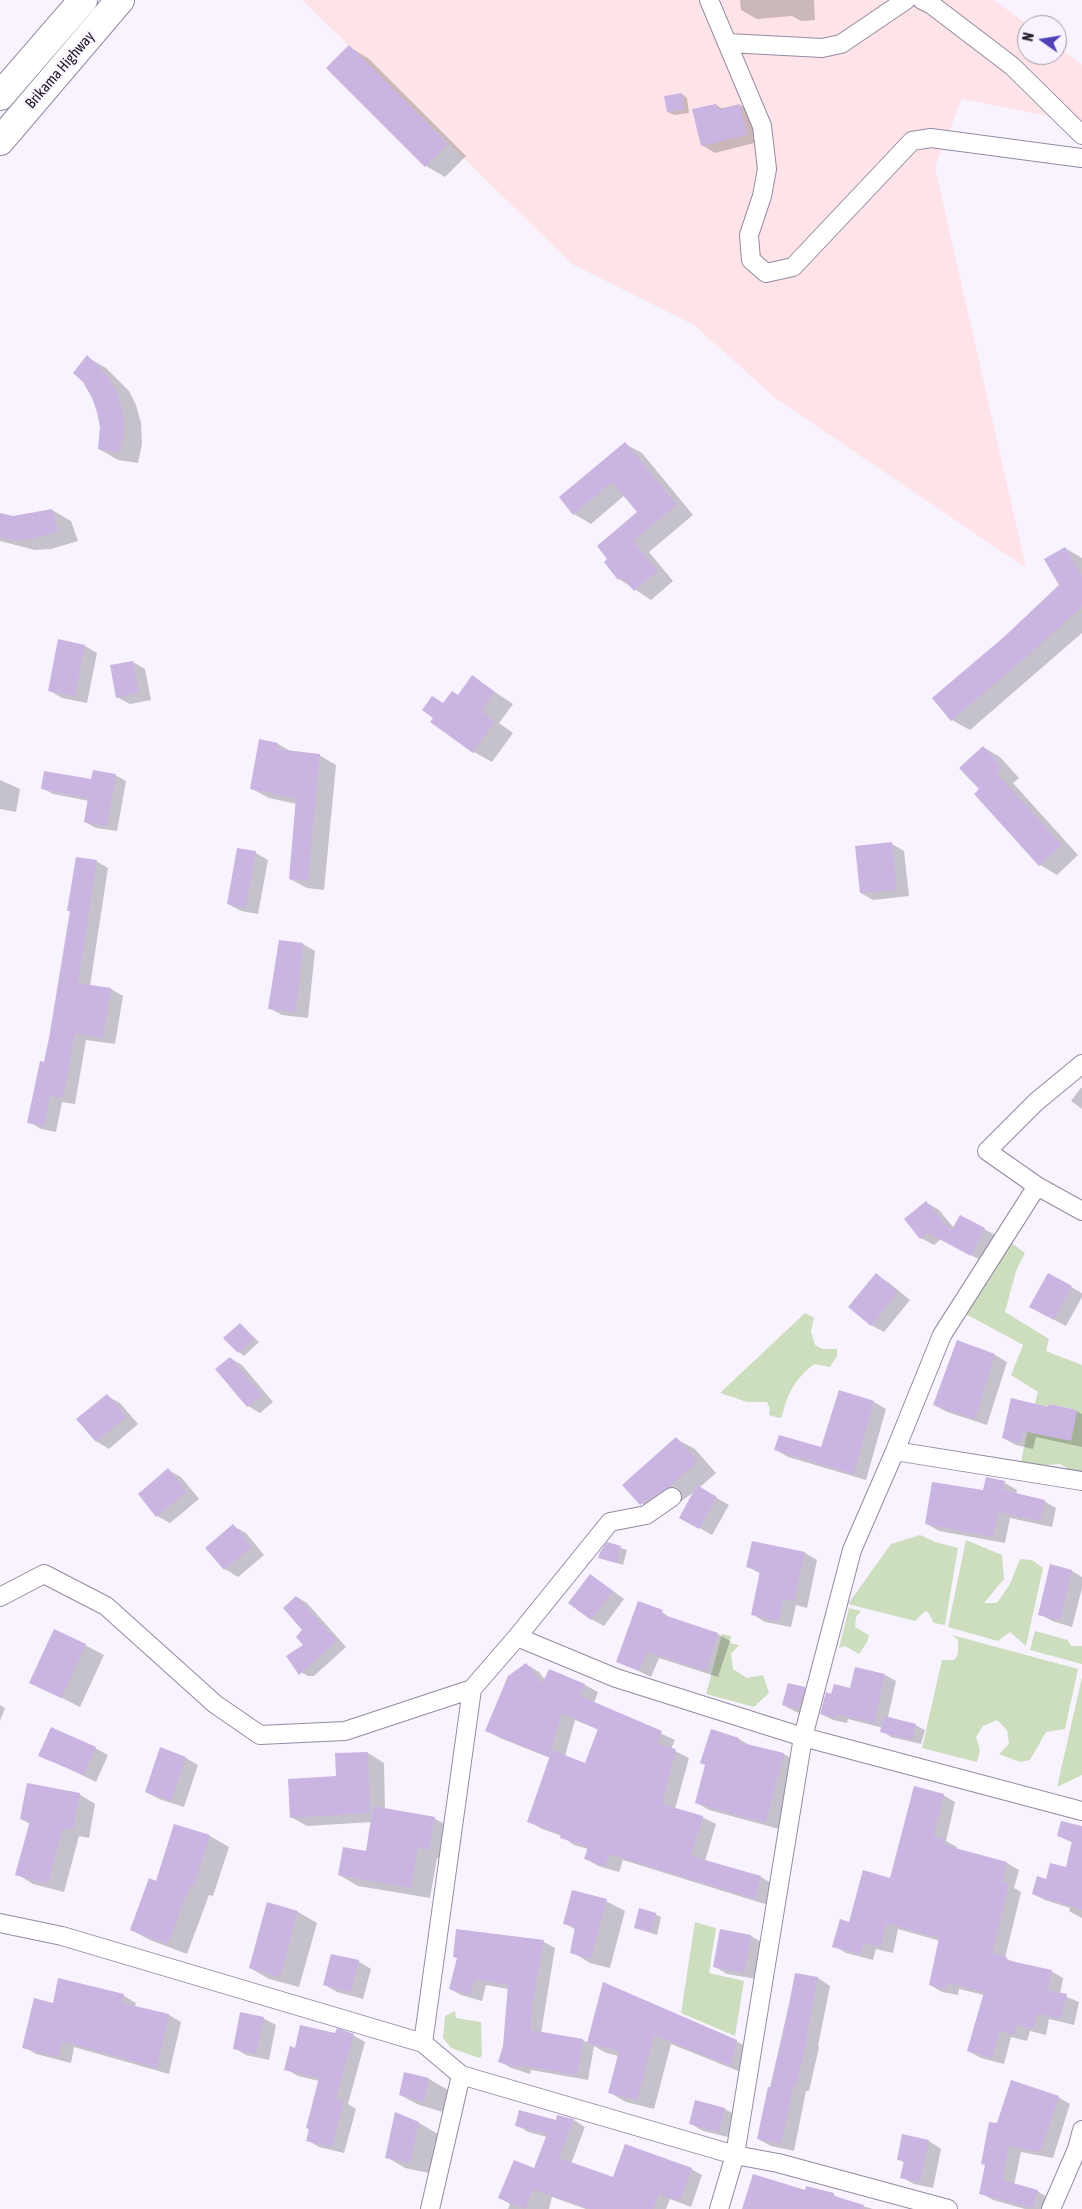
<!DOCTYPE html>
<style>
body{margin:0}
#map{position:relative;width:1082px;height:2209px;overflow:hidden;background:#f8f3fe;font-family:"Asap Condensed",sans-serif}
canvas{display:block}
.north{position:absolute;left:1017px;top:15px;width:50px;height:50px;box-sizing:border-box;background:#f8f3fe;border:1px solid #a09ba6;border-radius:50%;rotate:283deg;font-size:14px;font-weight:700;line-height:20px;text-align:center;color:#1d1822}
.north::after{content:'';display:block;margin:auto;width:18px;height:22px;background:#5141b8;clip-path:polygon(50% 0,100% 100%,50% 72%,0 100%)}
</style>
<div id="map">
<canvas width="1082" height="2209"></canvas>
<div class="north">N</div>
</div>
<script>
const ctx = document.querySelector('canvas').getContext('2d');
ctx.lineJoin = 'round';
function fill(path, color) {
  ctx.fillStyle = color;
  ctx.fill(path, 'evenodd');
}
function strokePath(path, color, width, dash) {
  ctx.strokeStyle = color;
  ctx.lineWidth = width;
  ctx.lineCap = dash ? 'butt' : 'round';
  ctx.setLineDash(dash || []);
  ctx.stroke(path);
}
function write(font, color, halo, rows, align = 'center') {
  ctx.font = font + ' "Asap Condensed",sans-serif';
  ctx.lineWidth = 4.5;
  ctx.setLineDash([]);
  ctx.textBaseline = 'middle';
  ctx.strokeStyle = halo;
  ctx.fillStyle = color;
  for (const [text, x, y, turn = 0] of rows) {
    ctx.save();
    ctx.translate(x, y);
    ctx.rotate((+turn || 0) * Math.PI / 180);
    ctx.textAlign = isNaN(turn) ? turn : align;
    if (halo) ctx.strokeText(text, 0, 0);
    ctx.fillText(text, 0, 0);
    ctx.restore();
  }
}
fill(new Path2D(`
 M 302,0 L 994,0 L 1028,25 L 1027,55 L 1057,55 L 1057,46 L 1082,65 L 1082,123 L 962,99 L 935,167 L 1026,568 L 775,398 L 694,325 L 572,264 Z`), '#fee4e9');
fill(new Path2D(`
 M 1009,1241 L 1025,1253 L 1016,1271 L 1005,1312 L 1049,1339 L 1046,1351 L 1082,1365 L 1082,1477 L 1060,1464 L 1020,1467 L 1029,1423 L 1038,1392 L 1011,1375 L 1023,1345 L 962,1312 ZM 1049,1404 L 1077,1410 L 1071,1440 L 1071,1441 Z
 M 805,1313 L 814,1318 L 811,1331 L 815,1345 L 823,1349 L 837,1349 L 837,1356 L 830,1367 L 814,1364 C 795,1379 787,1394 782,1417 L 779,1418 L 769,1415 L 770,1409 L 767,1402 L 747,1402 L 720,1393 Z
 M 920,1535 L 935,1542 L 958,1548 L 945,1625 L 934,1623 L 928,1612 L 925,1611 L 915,1621 L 848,1604 L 891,1544 Z
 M 966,1540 L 1002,1555 L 1004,1579 L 984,1603 L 997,1603 L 1010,1584 L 1020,1559 L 1032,1560 L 1043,1568 L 1026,1646 L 1010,1632 L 998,1641 L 948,1627 Z
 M 849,1608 L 861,1611 L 856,1617 L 855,1627 L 869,1635 L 867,1642 L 859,1654 L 845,1646 L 839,1648 Z
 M 1035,1631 L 1068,1640 L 1071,1646 L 1082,1646 L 1082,1664 L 1030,1650 Z
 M 722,1634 L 731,1636 L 730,1643 L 739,1645 L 731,1654 L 733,1669 L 747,1678 L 763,1675 L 769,1693 L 754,1707 L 706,1694 Z
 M 952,1635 L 1078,1669 L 1065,1729 L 1046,1732 L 1030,1760 L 1020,1762 L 999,1754 L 1009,1744 L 1007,1730 L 997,1720 L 983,1726 L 976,1737 L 980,1750 L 977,1762 L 922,1748 L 942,1660 L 954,1660 L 958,1654 L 958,1640 Z
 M 1082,1677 L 1082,1775 L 1057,1787 Z
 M 695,1922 L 716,1928 L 709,1973 L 744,1981 L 735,2036 L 681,2013 Z
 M 455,2011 L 456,2018 L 481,2022 L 482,2056 L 479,2058 L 451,2048 L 443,2038 L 445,2016 Z`), '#ccdebe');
fill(new Path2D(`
 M 740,0 L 814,0 L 815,20 L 801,21 L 792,16 L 757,19 L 741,10 Z
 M 349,47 L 368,58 L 466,156 L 445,177 L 426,166 L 328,68 Z
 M 682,94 L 687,98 L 689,113 L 674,115 L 668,112 Z
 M 716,105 L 723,109 L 740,105 L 752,112 L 758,142 L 715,153 L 702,145 Z
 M 87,357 L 106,368 L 129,391 L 136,405 L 141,423 L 142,444 L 138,463 L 118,460 L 99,449 L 102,427 Z
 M 625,444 L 642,453 L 693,515 L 649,552 L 673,581 L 651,600 L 619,579 L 639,512 L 625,495 L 591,524 L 574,514 Z
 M 52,510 L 71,521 L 78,541 L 51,549 L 35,550 L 0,541 L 0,514 L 13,518 Z
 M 1065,548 L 1082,558 L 1082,633 L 970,730 L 952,720 L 1006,637 L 1060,586 Z
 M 85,646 L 97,653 L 87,703 L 62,698 L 50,691 Z
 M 133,662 L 145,669 L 151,700 L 130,704 L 117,697 Z
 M 472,677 L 513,704 L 499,723 L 513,733 L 492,762 L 474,752 L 444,704 L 459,696 Z
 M 260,741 L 278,744 L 292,752 L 319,755 L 336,765 L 324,890 L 307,888 L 290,879 L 297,804 L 269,798 L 252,789 Z
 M 983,747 L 1000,757 L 1019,778 L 1013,783 L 1078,855 L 1057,875 L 1040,865 L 981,789 Z
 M 115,775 L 126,781 L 117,831 L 96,828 L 85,822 L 89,801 L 53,794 L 42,788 L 92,781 Z
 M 0,780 L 20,789 L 16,812 L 0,809 Z
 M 892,844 L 904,851 L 909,896 L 873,900 L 861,893 Z
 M 238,849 L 256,853 L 268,860 L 258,914 L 241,911 L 228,904 Z
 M 96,861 L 108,868 L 90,986 L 111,989 L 123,996 L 115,1044 L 86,1040 L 75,1104 L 62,1102 L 56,1132 L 41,1129 L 29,1122 Z
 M 280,942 L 303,944 L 315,951 L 308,1018 L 282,1015 L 269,1008 Z
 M 1081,1088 L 1082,1088 L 1082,1109 L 1071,1101 Z
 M 926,1202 L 939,1210 L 954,1228 L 984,1229 L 997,1236 L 984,1262 L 941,1239 L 934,1245 L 921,1238 L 906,1220 Z
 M 876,1275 L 888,1282 L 910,1300 L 884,1332 L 871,1325 Z
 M 1071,1287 L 1082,1293 L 1082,1297 L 1066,1326 L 1043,1314 Z
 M 240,1324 L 259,1342 L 244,1356 L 239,1352 Z
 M 958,1341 L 995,1355 L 1007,1362 L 987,1425 L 947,1412 L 934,1405 Z
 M 230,1358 L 242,1365 L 273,1402 L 260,1413 L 248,1406 Z
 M 107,1396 L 120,1403 L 138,1424 L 109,1449 L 96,1441 Z
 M 874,1402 L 886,1409 L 866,1480 L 788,1457 L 776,1450 L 822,1449 Z
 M 1049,1408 L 1077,1411 L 1082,1414 L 1082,1447 L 1036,1437 L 1033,1449 L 1016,1445 L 1003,1438 Z
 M 676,1439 L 695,1449 L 716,1473 L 699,1488 L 729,1505 L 712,1535 L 680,1517 L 694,1492 L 662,1515 L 643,1504 L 624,1485 Z
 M 168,1470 L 181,1477 L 199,1499 L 170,1523 L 157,1516 Z
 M 1005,1483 L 1017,1490 L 1016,1495 L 1044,1501 L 1056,1508 L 1052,1527 L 1010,1518 L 1005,1543 L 939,1531 L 927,1524 L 984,1492 Z
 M 233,1526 L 246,1533 L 264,1555 L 238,1577 L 225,1569 L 207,1548 Z
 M 753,1542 L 805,1553 L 817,1560 L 807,1608 L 796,1605 L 791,1627 L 765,1622 L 752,1614 L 761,1574 L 748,1567 Z
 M 608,1544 L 627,1550 L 623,1565 L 599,1558 Z
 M 1051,1566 L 1072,1571 L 1082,1577 L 1082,1588 L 1072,1627 L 1052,1621 L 1039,1614 Z
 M 591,1575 L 624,1599 L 604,1626 L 591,1619 Z
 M 297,1597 L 307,1603 L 346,1647 L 314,1676 L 308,1676 L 297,1670 L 305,1645 L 304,1630 Z
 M 639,1603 L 662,1612 L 673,1620 L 718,1634 L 730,1641 L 718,1677 L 659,1658 L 651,1677 L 618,1661 Z
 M 85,1645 L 104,1655 L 80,1707 L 30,1682 Z
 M 526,1664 L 539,1672 L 545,1680 L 549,1671 L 585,1685 L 598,1692 L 594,1703 L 675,1740 L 671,1749 L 689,1758 L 675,1809 L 702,1817 L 716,1824 L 705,1861 L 761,1877 L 774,1885 L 768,1905 L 623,1860 L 619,1872 L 598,1866 L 585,1858 L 588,1849 L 574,1845 L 562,1836 L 542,1829 L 529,1821 L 550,1758 L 500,1738 L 487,1731 ZM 575,1720 L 599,1730 L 586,1764 L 565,1756 Z
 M 885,1675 L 896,1681 L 888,1717 L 915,1725 L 925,1730 L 921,1744 L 891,1737 L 882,1731 L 883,1728 L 848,1719 L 847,1723 L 833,1720 L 821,1714 L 851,1690 Z
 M 805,1688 L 817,1695 L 812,1716 L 796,1712 L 783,1705 Z
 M 0,1705 L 5,1708 L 0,1721 Z
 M 712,1730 L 739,1739 L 751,1746 L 784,1754 L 796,1761 L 779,1829 L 709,1810 L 697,1803 L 706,1766 Z
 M 95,1748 L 108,1755 L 96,1782 L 40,1755 Z
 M 368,1753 L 384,1763 L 385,1810 L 434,1818 L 453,1829 L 448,1860 L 437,1858 L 430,1898 L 358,1886 L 339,1875 L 367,1853 L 372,1822 L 307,1826 L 291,1817 Z
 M 186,1758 L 198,1765 L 184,1807 L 159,1799 L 146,1792 Z
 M 79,1794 L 95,1804 L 89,1838 L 79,1836 L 64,1892 L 33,1884 L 17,1874 L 30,1824 L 21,1819 Z
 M 943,1795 L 955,1802 L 946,1841 L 957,1847 L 956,1850 L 1007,1863 L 1019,1870 L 1014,1888 L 1021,1892 L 1005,1958 L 1016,1963 L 1051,1971 L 1063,1978 L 1060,1994 L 1079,2002 L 1074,2025 L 1049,2019 L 1046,2035 L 1030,2031 L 1027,2041 L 1011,2037 L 1004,2064 L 981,2058 L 968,2051 L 984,1995 L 959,1989 L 958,1995 L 942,1992 L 930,1985 L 940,1941 L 898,1929 L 893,1953 L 876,1949 L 873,1960 L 846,1953 L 834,1946 L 849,1923 L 891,1879 Z
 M 175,1825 L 210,1836 L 229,1847 L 213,1896 L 209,1895 L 187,1954 L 150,1940 L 131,1930 L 157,1882 Z
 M 1082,1828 L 1082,1918 L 1069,1911 L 1070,1908 L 1045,1900 L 1033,1894 L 1046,1880 L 1067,1868 L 1073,1843 L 1058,1836 Z
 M 606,1901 L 625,1911 L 610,1968 L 590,1963 L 572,1952 L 576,1930 L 565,1923 Z
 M 268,1903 L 298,1912 L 317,1923 L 299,1987 L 269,1979 L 250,1968 Z
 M 655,1914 L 661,1917 L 657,1935 L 635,1928 Z
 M 458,1930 L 544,1942 L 555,1948 L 541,2033 L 583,2040 L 588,2043 L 604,1984 L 736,2041 L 754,2051 L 748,2075 L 671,2044 L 654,2109 L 626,2102 L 609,2092 L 619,2056 L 606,2053 L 594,2046 L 588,2080 L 531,2070 L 530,2074 L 511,2068 L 499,2061 L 504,2046 L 509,1989 L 486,1985 L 482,2001 L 461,1995 L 450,1989 L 458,1958 Z
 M 721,1930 L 751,1936 L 763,1943 L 757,1979 L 727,1974 L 715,1967 Z
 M 358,1961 L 371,1969 L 363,1999 L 337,1992 L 325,1985 Z
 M 796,1974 L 818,1978 L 830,1986 L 818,2046 L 819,2047 L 809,2091 L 806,2091 L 794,2151 L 771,2146 L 758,2139 Z
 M 124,1996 L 136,2003 L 135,2007 L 169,2015 L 181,2022 L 169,2074 L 74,2047 L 71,2063 L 36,2054 L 24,2047 L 53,2004 Z
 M 263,2018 L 276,2025 L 269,2060 L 246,2055 L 234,2048 Z
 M 336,2034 L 353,2035 L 365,2042 L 348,2104 L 356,2109 L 344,2153 L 319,2147 L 307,2140 L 319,2081 L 298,2076 L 286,2069 L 296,2049 Z
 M 405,2074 L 429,2079 L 448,2090 L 443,2112 L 419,2105 L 400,2095 Z
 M 1058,2097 L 1070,2104 L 1053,2158 L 1021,2152 L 1014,2185 L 1037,2191 L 1049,2198 L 1046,2209 L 1025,2209 L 993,2200 L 981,2193 L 986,2166 L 982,2163 Z
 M 696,2102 L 725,2109 L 737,2116 L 732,2138 L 703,2131 L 691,2124 Z
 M 396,2114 L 419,2123 L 438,2134 L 429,2173 L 405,2168 L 387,2157 Z
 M 558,2116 L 574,2120 L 585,2127 L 571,2164 L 613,2179 L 691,2169 L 702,2175 L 691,2207 L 670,2199 L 666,2209 L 586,2209 L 552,2197 L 549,2209 L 508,2209 L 510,2204 L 500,2198 L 535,2170 L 547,2137 L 528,2132 L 517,2125 L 557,2121 Z
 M 903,2136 L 929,2141 L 941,2149 L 933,2188 L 914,2184 L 901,2177 L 905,2163 L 898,2159 Z
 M 806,2192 L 834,2195 L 843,2200 L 873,2209 L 743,2209 Z`), '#0003');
fill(new Path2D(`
 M 349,45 L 448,144 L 425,167 L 326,68 Z
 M 682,93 L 684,110 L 667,112 L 664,96 Z
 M 716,104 L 718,109 L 740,104 L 747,135 L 701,146 L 692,109 Z
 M 87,355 L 110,379 L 117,393 L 123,412 L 124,433 L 119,453 L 98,449 L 100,427 L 97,412 L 92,398 L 83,382 L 73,373 Z
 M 625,442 L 677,505 L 633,541 L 658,571 L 634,591 L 622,577 L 618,580 L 604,562 L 607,559 L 597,546 L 637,512 L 612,482 L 573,515 L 559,497 Z
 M 52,509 L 59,531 L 32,539 L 15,540 L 0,537 L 0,513 L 13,516 Z
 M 1065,547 L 1082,576 L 1082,606 L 1032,652 L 951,721 L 932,698 L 1005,636 L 1059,585 L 1044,559 Z
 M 58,639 L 85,645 L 75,696 L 48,691 Z
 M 133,661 L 139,693 L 116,698 L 110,665 Z
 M 472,675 L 495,692 L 481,711 L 495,721 L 473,753 L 430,722 L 433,718 L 422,710 L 432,696 L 443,703 L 452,691 L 458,695 Z
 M 259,739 L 278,743 L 277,749 L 320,754 L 308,881 L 289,879 L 296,798 L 250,789 Z
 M 983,746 L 1002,768 L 996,773 L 1062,845 L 1039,866 L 974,794 L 979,789 L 959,768 Z
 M 93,770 L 116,774 L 107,826 L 84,822 L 88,798 L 41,789 L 44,771 L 91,779 Z
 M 892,842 L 897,890 L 860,893 L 855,846 Z
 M 237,848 L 256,851 L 246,908 L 227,904 Z
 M 76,857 L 97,860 L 78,983 L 111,988 L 103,1038 L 75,1033 L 63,1098 L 50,1096 L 44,1126 L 27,1123 L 40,1061 L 44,1062 L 49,1038 L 70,911 L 67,911 Z
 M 279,940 L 303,943 L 296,1012 L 268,1009 Z
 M 926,1201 L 951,1231 L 960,1215 L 985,1228 L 971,1256 L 928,1233 L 920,1239 L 904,1219 Z
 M 876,1273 L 898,1292 L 871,1326 L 848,1307 Z
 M 1048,1273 L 1072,1286 L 1054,1320 L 1029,1307 Z
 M 240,1323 L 254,1338 L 238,1353 L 223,1338 Z
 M 957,1340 L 995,1354 L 975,1419 L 933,1405 Z
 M 230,1357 L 262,1395 L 247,1407 L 215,1369 Z
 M 839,1390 L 874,1401 L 854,1474 L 774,1450 L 779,1435 L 821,1447 Z
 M 107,1394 L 126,1417 L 96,1442 L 76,1419 Z
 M 1011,1398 L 1048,1407 L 1049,1404 L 1077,1410 L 1071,1441 L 1023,1431 L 1020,1443 L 1002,1438 Z
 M 676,1437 L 698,1461 L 669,1487 L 640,1505 L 622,1485 Z
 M 168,1468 L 187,1492 L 156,1517 L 138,1494 Z
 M 986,1477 L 1005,1481 L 1003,1490 L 1045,1500 L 1040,1521 L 998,1512 L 993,1537 L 925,1524 L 932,1482 L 983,1490 Z
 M 697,1485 L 717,1497 L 699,1529 L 679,1518 Z
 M 233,1524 L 252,1547 L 224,1570 L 205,1548 Z
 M 752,1541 L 805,1552 L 794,1601 L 783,1599 L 779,1621 L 751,1615 L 760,1571 L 746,1567 Z
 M 607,1542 L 621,1546 L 617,1563 L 598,1558 L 600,1552 Z
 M 1050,1564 L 1072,1570 L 1060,1620 L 1038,1615 Z
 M 590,1574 L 613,1591 L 591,1620 L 568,1603 Z
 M 296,1596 L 337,1641 L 299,1675 L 286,1656 L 303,1645 L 296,1637 L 302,1630 L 283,1608 Z
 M 638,1601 L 663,1610 L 661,1614 L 718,1633 L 706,1671 L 647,1652 L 639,1671 L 616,1662 Z
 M 54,1629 L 86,1644 L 61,1698 L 29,1683 Z
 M 526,1663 L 542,1684 L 549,1669 L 585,1684 L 580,1696 L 662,1731 L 657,1744 L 676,1749 L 662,1804 L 703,1816 L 691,1856 L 761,1876 L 755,1899 L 609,1854 L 605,1866 L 584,1859 L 588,1847 L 560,1838 L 561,1834 L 527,1822 L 552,1750 L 585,1763 L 598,1729 L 562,1713 L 549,1757 L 485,1731 L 508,1676 Z
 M 855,1667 L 885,1674 L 874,1723 L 837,1714 L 836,1718 L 820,1714 L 826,1692 L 831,1694 L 834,1684 L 850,1688 Z
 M 788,1683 L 805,1687 L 799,1709 L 782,1705 Z
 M 884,1716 L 916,1724 L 912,1740 L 880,1732 Z
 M 51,1727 L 96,1747 L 84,1775 L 38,1756 Z
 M 711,1729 L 739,1738 L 738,1742 L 784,1753 L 766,1823 L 695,1803 L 705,1765 L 700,1763 Z
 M 160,1747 L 186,1757 L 171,1801 L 145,1792 Z
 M 368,1752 L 370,1813 L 290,1818 L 288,1779 L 336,1776 L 335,1753 Z
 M 27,1783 L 80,1793 L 73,1830 L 63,1828 L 48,1884 L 15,1875 L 30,1821 L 20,1819 Z
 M 914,1786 L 944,1794 L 933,1836 L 945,1839 L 944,1845 L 1007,1862 L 1002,1882 L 1009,1884 L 992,1953 L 1007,1957 L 1006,1960 L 1052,1970 L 1048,1990 L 1067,1994 L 1061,2019 L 1037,2013 L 1033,2029 L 1017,2025 L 1014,2035 L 999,2031 L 992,2058 L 967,2051 L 984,1992 L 947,1983 L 946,1989 L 929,1985 L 939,1938 L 886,1923 L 881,1947 L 864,1943 L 860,1954 L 832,1947 L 840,1919 L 849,1922 L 863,1870 L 890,1878 Z
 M 373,1806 L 435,1817 L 429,1850 L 418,1848 L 411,1888 L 338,1875 L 343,1847 L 366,1851 Z
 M 1061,1821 L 1082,1826 L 1082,1910 L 1032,1894 L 1037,1876 L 1046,1879 L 1050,1863 L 1066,1867 L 1072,1841 L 1057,1836 Z
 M 174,1824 L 210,1835 L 194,1886 L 190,1885 L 168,1944 L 130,1930 L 149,1878 L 156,1881 Z
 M 572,1890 L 607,1899 L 591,1959 L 570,1953 L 575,1927 L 563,1924 Z
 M 267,1902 L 298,1911 L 280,1977 L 249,1968 Z
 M 639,1908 L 656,1913 L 651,1932 L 634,1928 Z
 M 456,1929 L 544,1940 L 532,2006 L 530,2030 L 583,2039 L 577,2075 L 520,2065 L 519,2068 L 498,2062 L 503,2046 L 508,1985 L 475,1979 L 470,1995 L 449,1989 L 457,1958 L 453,1957 Z
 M 720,1929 L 751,1935 L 744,1973 L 713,1967 Z
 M 331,1954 L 359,1960 L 351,1992 L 323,1985 Z
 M 795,1973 L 818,1977 L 806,2038 L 808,2038 L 796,2085 L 794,2084 L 781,2144 L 757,2139 L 768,2087 L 771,2087 L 786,2020 Z
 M 58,1978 L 124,1994 L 122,2003 L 169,2014 L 157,2068 L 62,2041 L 58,2057 L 22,2048 L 34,1998 L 53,2003 Z
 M 603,1982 L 737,2040 L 731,2066 L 654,2035 L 637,2100 L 608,2093 L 619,2051 L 587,2043 Z
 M 240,2012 L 264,2017 L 256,2054 L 233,2049 Z
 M 300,2025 L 335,2033 L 337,2028 L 354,2034 L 336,2098 L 344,2101 L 332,2147 L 306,2141 L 309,2129 L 306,2128 L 319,2078 L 284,2070 L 290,2046 L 295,2048 Z
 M 404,2072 L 429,2078 L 424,2102 L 399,2095 Z
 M 1011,2080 L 1059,2096 L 1040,2152 L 1009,2146 L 1002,2180 L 1038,2190 L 1033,2208 L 979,2194 L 985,2165 L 981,2164 L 989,2122 L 997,2123 Z
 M 695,2100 L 725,2108 L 719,2132 L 689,2124 Z
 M 519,2110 L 556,2120 L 557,2115 L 574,2119 L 559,2158 L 613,2177 L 625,2144 L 692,2168 L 680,2201 L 659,2194 L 653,2209 L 590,2209 L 533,2189 L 525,2209 L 498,2198 L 514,2160 L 534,2168 L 547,2134 L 515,2126 Z
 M 395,2112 L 419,2122 L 410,2163 L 385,2158 Z
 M 902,2134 L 929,2140 L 920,2182 L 900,2178 L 904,2161 L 897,2160 Z
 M 753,2174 L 805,2190 L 806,2186 L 834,2193 L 834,2196 L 864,2205 L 863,2209 L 742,2209 Z`), '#cab4e2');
const street = new Path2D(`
 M 709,0 L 762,126 L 767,169 L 762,196 L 749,235 L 751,260 L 766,273 L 793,267 L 912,141 L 931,138 L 1082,158
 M 922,0 L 932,5 L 1012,66 L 1082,135
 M 728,43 L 822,48 L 841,44 L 906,0
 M 1082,1064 L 1036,1102 L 987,1151 L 1037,1186 L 1082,1211
 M 895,1451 L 1082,1481
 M 0,1597 L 44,1574 L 106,1606 L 215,1704 L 260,1735 L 345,1731 L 472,1689 L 517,1637 L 610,1522 L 646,1515 L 672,1497
 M 517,1637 L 616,1678 L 803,1737 L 1082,1811
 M 0,1923 L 62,1936 L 423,2043 L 461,2075 L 735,2155 L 778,2163 L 948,2209
 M 423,2043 L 472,1689
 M 430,2209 L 461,2075
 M 719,2209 L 735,2155 L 803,1737 L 852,1550 L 895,1451 L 942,1335 L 1037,1186
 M 1051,2209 L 1077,2149 L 1082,2130`);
const highway = new Path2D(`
 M 0,96 L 83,0
 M 0,141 L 120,0`);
strokePath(street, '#9589a3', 20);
strokePath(highway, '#9589a3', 30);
strokePath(street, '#fff', 18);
strokePath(highway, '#fff', 28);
write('15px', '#1d1822', '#f8f3fe', [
 ["Brikama Highway",60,70,-49]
]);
</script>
